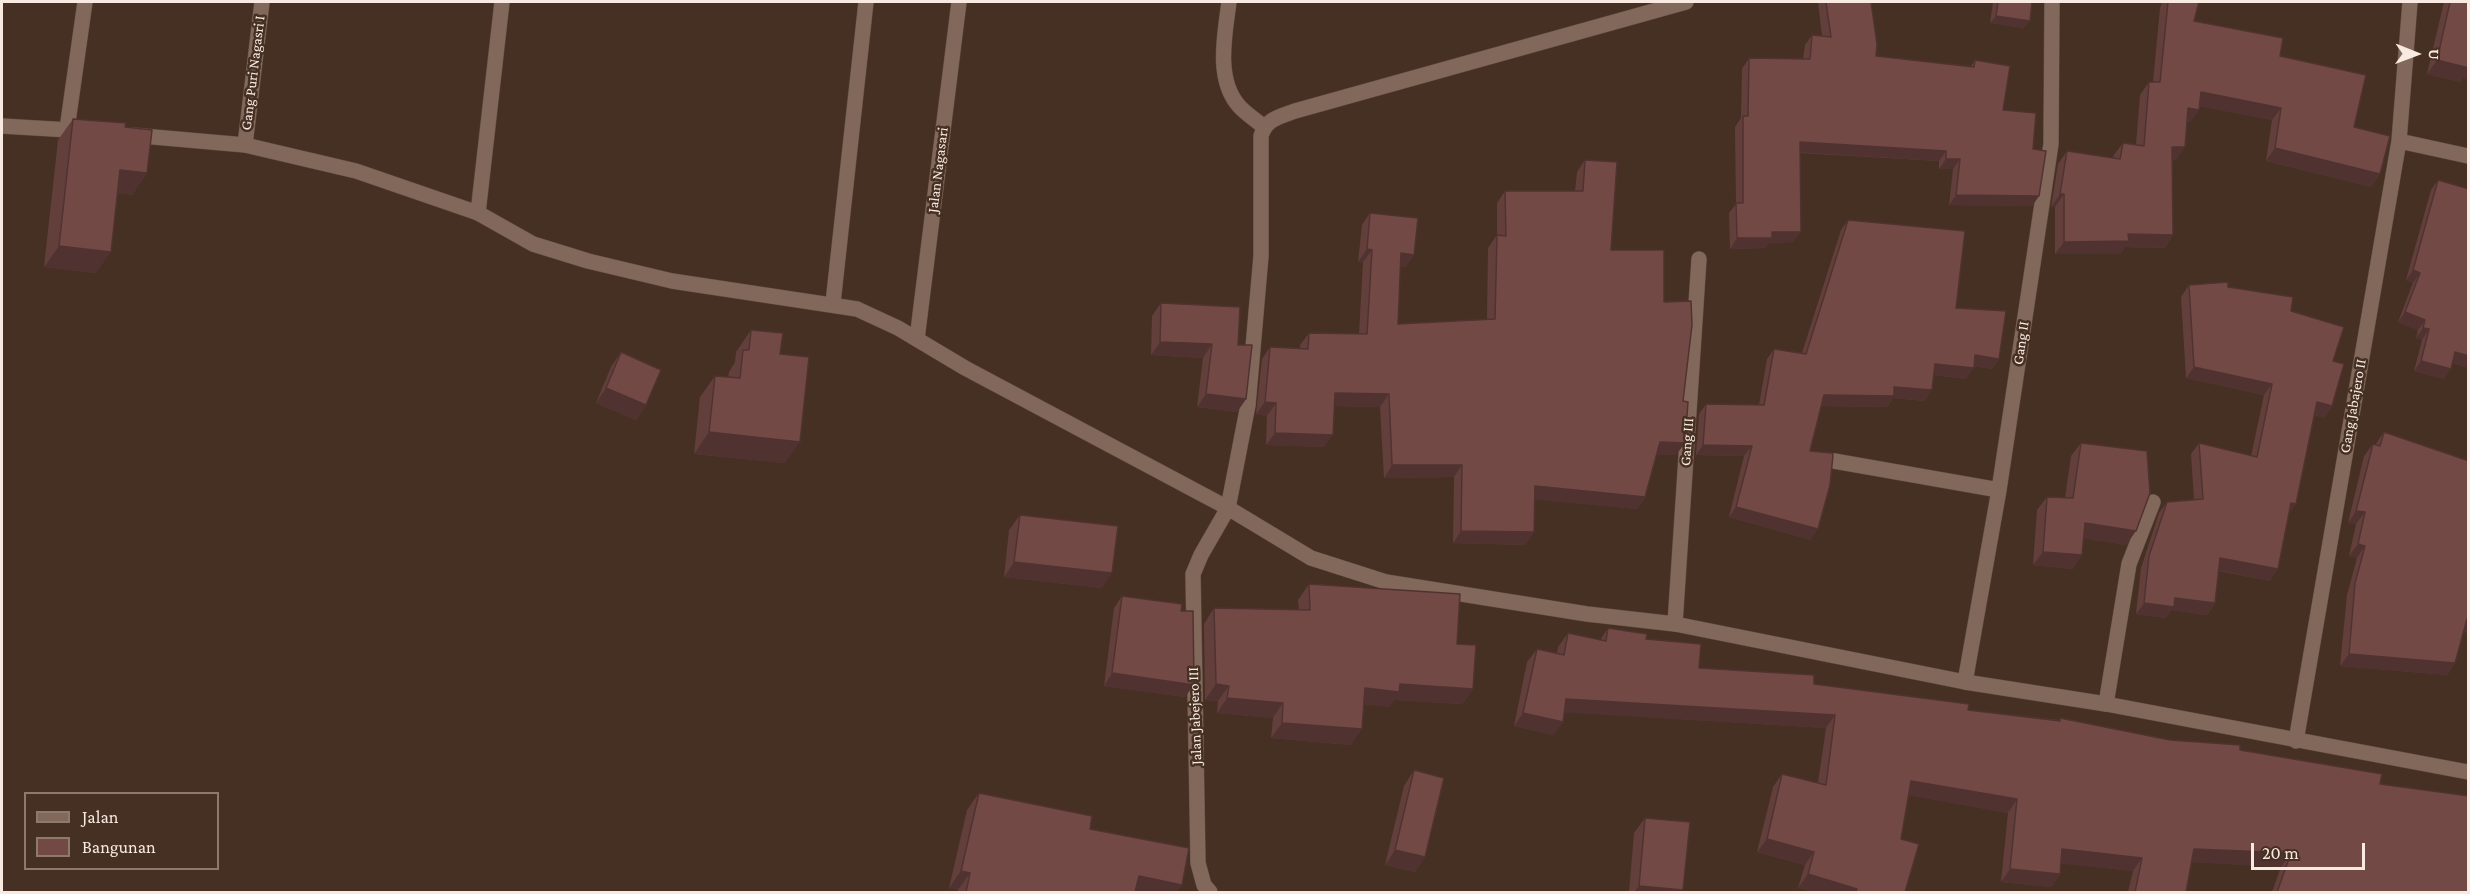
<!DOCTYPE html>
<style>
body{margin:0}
#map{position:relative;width:2470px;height:894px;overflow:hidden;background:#463023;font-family:"Crimson Pro",serif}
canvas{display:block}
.frame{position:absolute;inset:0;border:3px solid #f8e9e1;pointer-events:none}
.legend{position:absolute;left:24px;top:792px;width:195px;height:78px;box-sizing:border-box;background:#463023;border:2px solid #8d7a6f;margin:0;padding:8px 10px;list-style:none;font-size:18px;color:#f8e9e1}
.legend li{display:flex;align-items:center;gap:12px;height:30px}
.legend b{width:30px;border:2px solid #8d7a6f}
.north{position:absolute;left:2386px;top:24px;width:60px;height:60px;-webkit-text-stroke:4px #463023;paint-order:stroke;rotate:91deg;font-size:16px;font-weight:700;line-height:24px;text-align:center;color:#f8e9e1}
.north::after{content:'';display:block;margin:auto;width:21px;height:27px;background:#f8e9e1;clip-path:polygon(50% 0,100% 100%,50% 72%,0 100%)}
.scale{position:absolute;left:2251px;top:843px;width:114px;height:27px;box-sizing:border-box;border:3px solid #f8e9e1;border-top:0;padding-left:8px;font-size:18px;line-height:21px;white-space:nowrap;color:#f8e9e1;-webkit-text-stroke:4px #463023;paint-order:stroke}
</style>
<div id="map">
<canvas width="2470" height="894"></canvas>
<div class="frame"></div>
<ul class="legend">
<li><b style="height:8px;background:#82685a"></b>Jalan</li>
<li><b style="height:16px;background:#734946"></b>Bangunan</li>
</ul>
<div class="north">U</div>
<div class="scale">20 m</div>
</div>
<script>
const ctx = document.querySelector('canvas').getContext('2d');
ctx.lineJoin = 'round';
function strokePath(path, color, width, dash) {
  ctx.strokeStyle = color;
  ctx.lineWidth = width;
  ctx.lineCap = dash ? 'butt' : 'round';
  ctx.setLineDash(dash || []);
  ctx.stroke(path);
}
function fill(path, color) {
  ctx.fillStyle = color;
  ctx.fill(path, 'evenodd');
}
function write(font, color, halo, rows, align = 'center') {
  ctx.font = font + ' "Crimson Pro",serif';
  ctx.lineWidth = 5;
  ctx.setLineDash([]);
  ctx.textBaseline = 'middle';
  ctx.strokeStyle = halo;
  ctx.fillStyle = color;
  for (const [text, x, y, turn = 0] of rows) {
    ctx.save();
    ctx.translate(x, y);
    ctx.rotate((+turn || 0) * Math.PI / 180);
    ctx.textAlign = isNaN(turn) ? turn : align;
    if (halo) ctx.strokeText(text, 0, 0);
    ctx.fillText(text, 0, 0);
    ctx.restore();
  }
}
const street = new Path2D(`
 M 1229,2 C 1225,34 1215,79 1239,106 C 1246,114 1256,120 1264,127
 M 67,129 L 85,2
 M 2399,141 L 2410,2
 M 245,145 L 262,2
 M 478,213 L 502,2
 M 833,303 L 866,2
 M 917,339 L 959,2
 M 1834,461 L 1999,490
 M 1675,624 L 1699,259
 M 1965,682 L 1999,490 L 2051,144 L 2052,2
 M 2106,704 L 2129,564 L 2153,502
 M 2296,741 L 2399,141 L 2468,156
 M 1210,892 L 1204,885 L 1198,863 L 1193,574 L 1201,555 L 1228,508 L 1248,405 L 1261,256 L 1261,136 C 1266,119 1279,117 1295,111 L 1686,2`);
const secondary = new Path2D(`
 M 2,126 L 86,131
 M 131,135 L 245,145 L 356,171 L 478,213 L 533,244 L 588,261 L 672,281 L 857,309 L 898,328 L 965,368 L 1228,508 L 1311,558 L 1386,582 L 1587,614 L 1675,624 L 1965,682 L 2106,704 L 2468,772`);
strokePath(street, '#604e43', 16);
strokePath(secondary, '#604e43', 16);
strokePath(street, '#82685a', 15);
strokePath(secondary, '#82685a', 15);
fill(new Path2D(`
 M 1818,2 L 1871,2 L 1876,56 L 1971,66 L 1975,60 L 2003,110 L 2033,149 L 2039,196 L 2032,206 L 1949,205 L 1953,169 L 1939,169 L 1939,161 L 1800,153 L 1793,242 L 1769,243 L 1765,248 L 1730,249 L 1729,213 L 1736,204 L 1735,127 L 1741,118 L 1742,69 L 1749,58 L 1803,59 L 1805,45 L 1812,35 L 1822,36 Z
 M 1993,2 L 2032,2 L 2024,28 L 1990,23 Z
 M 2162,2 L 2199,2 L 2194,21 L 2280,56 L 2354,127 L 2380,174 L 2371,187 L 2266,161 L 2272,120 L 2199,106 L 2199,110 L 2190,122 L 2187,122 L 2185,147 L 2176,160 L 2172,160 L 2173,235 L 2165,248 L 2125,247 L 2120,254 L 2055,254 L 2055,207 L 2051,207 L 2058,164 L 2067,151 L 2113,158 L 2114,155 L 2123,143 L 2136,145 L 2140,95 L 2149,82 L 2153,82 L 2160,8 Z
 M 2444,2 L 2469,2 L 2469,80 L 2463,78 L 2460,82 L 2427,74 Z
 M 73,119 L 125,127 L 147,173 L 132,195 L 118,193 L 96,273 L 44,267 L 58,140 Z
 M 1585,160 L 1611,250 L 1664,302 L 1676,455 L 1657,455 L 1645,497 L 1637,509 L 1535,499 L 1534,532 L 1525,545 L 1453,543 L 1454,477 L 1384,478 L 1380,407 L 1334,406 L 1324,447 L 1266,445 L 1267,416 L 1256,414 L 1262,359 L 1270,347 L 1300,348 L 1300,345 L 1309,333 L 1359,334 L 1363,262 L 1358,262 L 1362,225 L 1370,213 L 1414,255 L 1405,267 L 1400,266 L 1398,324 L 1487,319 L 1488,248 L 1497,235 L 1497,203 L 1505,191 L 1575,191 L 1577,172 Z
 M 2438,180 L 2469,189 L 2469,368 L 2452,363 L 2444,379 L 2414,371 L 2422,340 L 2416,338 L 2418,330 L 2398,322 L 2413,283 L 2406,280 L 2431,190 Z
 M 1848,220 L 1956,308 L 1999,359 L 1992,369 L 1974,366 L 1966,379 L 1934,375 L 1925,401 L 1893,398 L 1887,407 L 1821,406 L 1810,451 L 1811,540 L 1729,517 L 1744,456 L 1696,455 L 1699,414 L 1706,404 L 1759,405 L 1767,359 L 1774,349 L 1802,353 L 1841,230 Z
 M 2189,285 L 2228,287 L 2291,311 L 2333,361 L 2332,406 L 2324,418 L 2314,415 L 2289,515 L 2270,581 L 2219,571 L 2215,603 L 2207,615 L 2171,610 L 2166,618 L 2136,614 L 2141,568 L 2159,513 L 2167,502 L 2194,500 L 2191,454 L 2199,443 L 2251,456 L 2264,395 L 2186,378 L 2181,297 Z
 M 1161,303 L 1238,345 L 1246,399 L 1237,412 L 1197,407 L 1203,358 L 1151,355 L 1152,316 Z
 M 751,330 L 780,354 L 785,463 L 694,454 L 700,397 L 715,376 L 728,377 L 729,372 L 735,362 L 736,352 Z
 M 621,352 L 646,405 L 636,420 L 596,403 L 611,367 Z
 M 2384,432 L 2469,461 L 2469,633 L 2464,632 L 2455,663 L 2447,675 L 2340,666 L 2347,595 L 2357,558 L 2349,556 L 2356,524 L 2348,523 L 2364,456 L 2373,444 L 2375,445 Z
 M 2081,443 L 2126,545 L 2084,538 L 2073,569 L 2033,565 L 2037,510 L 2047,497 L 2065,498 L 2071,456 Z
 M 1020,515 L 1102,588 L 1004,577 L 1009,530 Z
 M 1309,584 L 1457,644 L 1473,689 L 1462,704 L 1394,700 L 1389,707 L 1364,704 L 1351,745 L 1271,738 L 1273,718 L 1217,713 L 1218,701 L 1205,700 L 1204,624 L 1214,608 L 1299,610 L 1298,600 Z
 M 1122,596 L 1181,611 L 1185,697 L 1104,686 L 1114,608 Z
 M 1608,628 L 1646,639 L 1699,668 L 1814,684 L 1968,710 L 2059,720 L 2060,718 L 2170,740 L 2240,750 L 2380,784 L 2469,892 L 2272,892 L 2281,867 L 2192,862 L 2186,892 L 2128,892 L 2133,871 L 2061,863 L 2060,874 L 2051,887 L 2001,882 L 2008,813 L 1909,795 L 1901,839 L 1905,892 L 1814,892 L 1798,888 L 1805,865 L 1757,852 L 1773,787 L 1782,774 L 1818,783 L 1826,728 L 1564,712 L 1563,722 L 1553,735 L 1514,726 L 1527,662 L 1537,649 L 1557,654 L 1558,647 L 1568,633 L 1600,640 Z
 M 1414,770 L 1425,857 L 1415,872 L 1385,865 L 1404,786 Z
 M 979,793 L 1090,829 L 1182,885 L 1176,892 L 958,892 L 958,890 L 949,888 L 967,810 Z
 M 1645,818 L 1683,890 L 1681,892 L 1629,892 L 1634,833 Z`), '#633f3c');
fill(new Path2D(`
 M 1996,16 L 2030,21 L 2024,28 L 1990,23 Z
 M 2437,60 L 2469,67 L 2469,80 L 2463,78 L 2460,82 L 2427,74 Z
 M 2201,92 L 2281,108 L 2272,120 L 2192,105 Z
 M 2188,108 L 2199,110 L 2190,122 L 2179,121 Z
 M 1800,142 L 1946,151 L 1939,161 L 1793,152 Z
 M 2172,147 L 2185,147 L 2176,160 L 2163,159 Z
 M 2275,148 L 2380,174 L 2371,187 L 2266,161 Z
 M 1946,159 L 1960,159 L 1953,169 L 1939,169 Z
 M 120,170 L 147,173 L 132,195 L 105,192 Z
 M 2060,194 L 2064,194 L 2055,207 L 2051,207 Z
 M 1956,195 L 2039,196 L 2032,206 L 1949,205 Z
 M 1772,232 L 1801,232 L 1793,242 L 1769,243 L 1765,248 L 1730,249 L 1737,238 Z
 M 2128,234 L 2173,235 L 2165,248 L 2125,247 L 2120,254 L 2055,254 L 2064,242 Z
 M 59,246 L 111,252 L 96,273 L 44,267 Z
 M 1367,249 L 1372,250 L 1363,262 L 1358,262 Z
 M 1401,253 L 1414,255 L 1405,267 L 1392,265 Z
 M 2413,270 L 2420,273 L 2413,283 L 2406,280 Z
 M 2405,312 L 2425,320 L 2418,330 L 2398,322 Z
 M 2423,328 L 2429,329 L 2422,340 L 2416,338 Z
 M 1160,342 L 1212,344 L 1203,358 L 1151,355 Z
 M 2455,352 L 2469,356 L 2469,368 L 2448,362 Z
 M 1975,355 L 1999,359 L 1992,369 L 1968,365 Z
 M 2421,361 L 2451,369 L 2444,379 L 2414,371 Z
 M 1935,364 L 1974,368 L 1966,379 L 1928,374 Z
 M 2194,367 L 2272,384 L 2264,395 L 2186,378 Z
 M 1894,387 L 1932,390 L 1925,401 L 1893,398 L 1887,407 L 1817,406 L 1824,395 Z
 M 606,388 L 646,405 L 636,420 L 596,403 Z
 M 1335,393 L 1389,394 L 1380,407 L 1326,406 Z
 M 1206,394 L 1246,399 L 1237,412 L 1197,407 Z
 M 1265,402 L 1276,403 L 1267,416 L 1256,414 Z
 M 2317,402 L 2332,406 L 2324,418 L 2309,413 Z
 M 709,432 L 800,442 L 785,463 L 694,454 Z
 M 1275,433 L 1333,435 L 1324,447 L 1266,445 Z
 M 1660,442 L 1685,443 L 1676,455 L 1652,455 Z
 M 1703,445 L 1752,446 L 1744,456 L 1696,455 Z
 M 1392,465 L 1462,465 L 1454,477 L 1384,478 Z
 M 1535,486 L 1645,497 L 1637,509 L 1527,499 Z
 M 2291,503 L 2296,504 L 2288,516 Z
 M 1736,507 L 1818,529 L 1811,540 L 1729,517 Z
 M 2356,511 L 2365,512 L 2356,524 L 2348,523 Z
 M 2085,523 L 2136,531 L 2126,545 L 2075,537 Z
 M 1461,531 L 1534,532 L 1525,545 L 1453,543 Z
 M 2358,544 L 2365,546 L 2357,558 L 2349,556 Z
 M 2043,552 L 2082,555 L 2073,569 L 2033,565 Z
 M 2220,558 L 2278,569 L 2270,581 L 2212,569 Z
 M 1014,562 L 1112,573 L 1102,588 L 1004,577 Z
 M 2175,598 L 2215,603 L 2207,615 L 2171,610 L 2166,618 L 2136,614 L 2144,603 Z
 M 2467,619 L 2469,619 L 2469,633 L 2459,631 Z
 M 2349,654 L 2455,663 L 2447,675 L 2340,666 Z
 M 1112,673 L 1194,685 L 1185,697 L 1104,686 Z
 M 1216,684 L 1229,686 L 1218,701 L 1205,700 Z
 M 1400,684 L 1473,689 L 1462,704 L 1394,700 L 1389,707 L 1354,703 L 1365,688 Z
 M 1227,698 L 1283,703 L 1273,718 L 1217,713 Z
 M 1566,699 L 1835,715 L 1826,728 L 1557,712 Z
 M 1523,713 L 1563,722 L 1553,735 L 1514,726 Z
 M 1282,723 L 1362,729 L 1351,745 L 1271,738 Z
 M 1911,781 L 2017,799 L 2008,813 L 1902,794 Z
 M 1767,839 L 1814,852 L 1805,865 L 1757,852 Z
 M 2062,849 L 2142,858 L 2133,871 L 2053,863 Z
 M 2194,849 L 2291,853 L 2281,867 L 2185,862 Z
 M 1395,850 L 1425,857 L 1415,872 L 1385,865 Z
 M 2010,869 L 2060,874 L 2051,887 L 2001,882 Z
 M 961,871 L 970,873 L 958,890 L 949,888 Z
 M 1808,874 L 1857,889 L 1855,892 L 1814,892 L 1798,888 Z
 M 1139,876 L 1182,885 L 1176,892 L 1128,892 Z
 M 1639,886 L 1683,890 L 1681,892 L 1634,892 Z`), '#503331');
const building = new Path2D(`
 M 1826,2 L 1871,2 L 1877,44 L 1876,56 L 1974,67 L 1975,60 L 2010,66 L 2003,110 L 2036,113 L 2033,149 L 2046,151 L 2039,196 L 1956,195 L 1960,159 L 1946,159 L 1946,151 L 1800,142 L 1801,232 L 1772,232 L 1772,238 L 1737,238 L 1736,203 L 1743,203 L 1743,116 L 1748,116 L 1749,58 L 1810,59 L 1812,35 L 1831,37 Z
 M 1998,2 L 2032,2 L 2030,21 L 1996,16 Z
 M 2168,2 L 2199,2 L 2194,21 L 2283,38 L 2280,56 L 2366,75 L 2354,127 L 2390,136 L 2380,174 L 2275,148 L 2281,108 L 2201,92 L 2199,110 L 2188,108 L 2185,147 L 2172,147 L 2173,235 L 2128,234 L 2129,241 L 2064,242 L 2064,194 L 2060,194 L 2067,151 L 2120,159 L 2123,143 L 2144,146 L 2149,82 L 2160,82 Z
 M 2450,2 L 2469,2 L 2469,68 L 2437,60 Z
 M 73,119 L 126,123 L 125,127 L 152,130 L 147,173 L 120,170 L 111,252 L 59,246 Z
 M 1585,160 L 1617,162 L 1611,250 L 1664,250 L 1664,302 L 1691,301 L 1692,325 L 1683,401 L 1688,402 L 1685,443 L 1660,442 L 1645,497 L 1535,486 L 1534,532 L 1461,531 L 1462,465 L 1392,465 L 1389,394 L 1335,393 L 1333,435 L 1275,433 L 1276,403 L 1265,402 L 1270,347 L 1308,349 L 1309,333 L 1367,334 L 1372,250 L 1367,249 L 1370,213 L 1418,218 L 1414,255 L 1401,253 L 1398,324 L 1495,319 L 1497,235 L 1506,236 L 1505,191 L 1583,191 Z
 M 2438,180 L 2469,189 L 2469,356 L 2455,352 L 2451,369 L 2421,361 L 2429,329 L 2423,328 L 2425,320 L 2405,312 L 2420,273 L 2413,270 Z
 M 1848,220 L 1965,231 L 1956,308 L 2006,311 L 1999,359 L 1975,355 L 1974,368 L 1935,364 L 1932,390 L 1894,387 L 1894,396 L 1824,395 L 1810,451 L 1832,453 L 1833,455 L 1830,485 L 1818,529 L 1736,507 L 1752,446 L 1703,445 L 1706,404 L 1764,405 L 1774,349 L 1806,354 Z
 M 2228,282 L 2228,287 L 2293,297 L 2291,311 L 2344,327 L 2333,361 L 2344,364 L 2332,406 L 2317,402 L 2296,504 L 2291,503 L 2278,569 L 2220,558 L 2215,603 L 2175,598 L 2174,607 L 2144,603 L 2149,556 L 2167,502 L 2203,499 L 2199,443 L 2257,457 L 2272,384 L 2194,367 L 2189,285 Z
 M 1161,303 L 1240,307 L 1238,345 L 1252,345 L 1246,399 L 1206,394 L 1212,344 L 1160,342 Z
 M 751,330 L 783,333 L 780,354 L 809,357 L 800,442 L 709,432 L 715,376 L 740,378 L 743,350 L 749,350 Z
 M 621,352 L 661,370 L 646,405 L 606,388 Z
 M 2384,432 L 2469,461 L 2469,619 L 2467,619 L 2455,663 L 2349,654 L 2355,583 L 2365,546 L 2358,544 L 2365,512 L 2356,511 L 2373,444 L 2380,446 Z
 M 2081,443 L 2147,451 L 2150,493 L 2136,531 L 2085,523 L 2082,555 L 2043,552 L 2047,497 L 2073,498 Z
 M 1020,515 L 1118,526 L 1112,573 L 1014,562 Z
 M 1309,584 L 1460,594 L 1457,644 L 1476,645 L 1473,689 L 1400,684 L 1399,692 L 1365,688 L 1362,729 L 1282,723 L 1283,703 L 1227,698 L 1229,686 L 1216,684 L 1214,608 L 1310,610 Z
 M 1122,596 L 1182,604 L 1181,611 L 1193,611 L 1194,685 L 1112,673 Z
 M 1608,628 L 1647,634 L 1646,639 L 1701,644 L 1699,668 L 1814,675 L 1814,684 L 1969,704 L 1968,710 L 2060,721 L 2060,718 L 2170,740 L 2240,745 L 2240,750 L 2382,774 L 2380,784 L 2469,796 L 2469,892 L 2277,892 L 2291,853 L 2194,849 L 2186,892 L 2135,892 L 2142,858 L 2062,849 L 2060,874 L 2010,869 L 2017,799 L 1911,781 L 1901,839 L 1919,844 L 1905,892 L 1856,892 L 1857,889 L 1808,874 L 1814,852 L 1767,839 L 1782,774 L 1826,785 L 1835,715 L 1566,699 L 1563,722 L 1523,713 L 1537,649 L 1564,655 L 1568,633 L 1606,641 Z
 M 1414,770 L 1444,778 L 1425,857 L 1395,850 Z
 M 979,793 L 1092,816 L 1090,829 L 1189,848 L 1182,885 L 1139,876 L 1135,892 L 966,892 L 970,873 L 961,871 Z
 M 1645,818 L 1690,822 L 1683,890 L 1639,886 Z`);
fill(building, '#734946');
strokePath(building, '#503331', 1.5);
write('15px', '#f8e9e1', '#463023', [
 ["Gang Puri Nagasri I",253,73,-83],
 ["Jalan Nagasari",938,170,-83],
 ["Gang II",2021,343,-82],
 ["Gang Jabajero II",2353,406,-80],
 ["Gang III",1687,442,-86],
 ["Jalan Jabejero III",1195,716,-92]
]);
</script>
